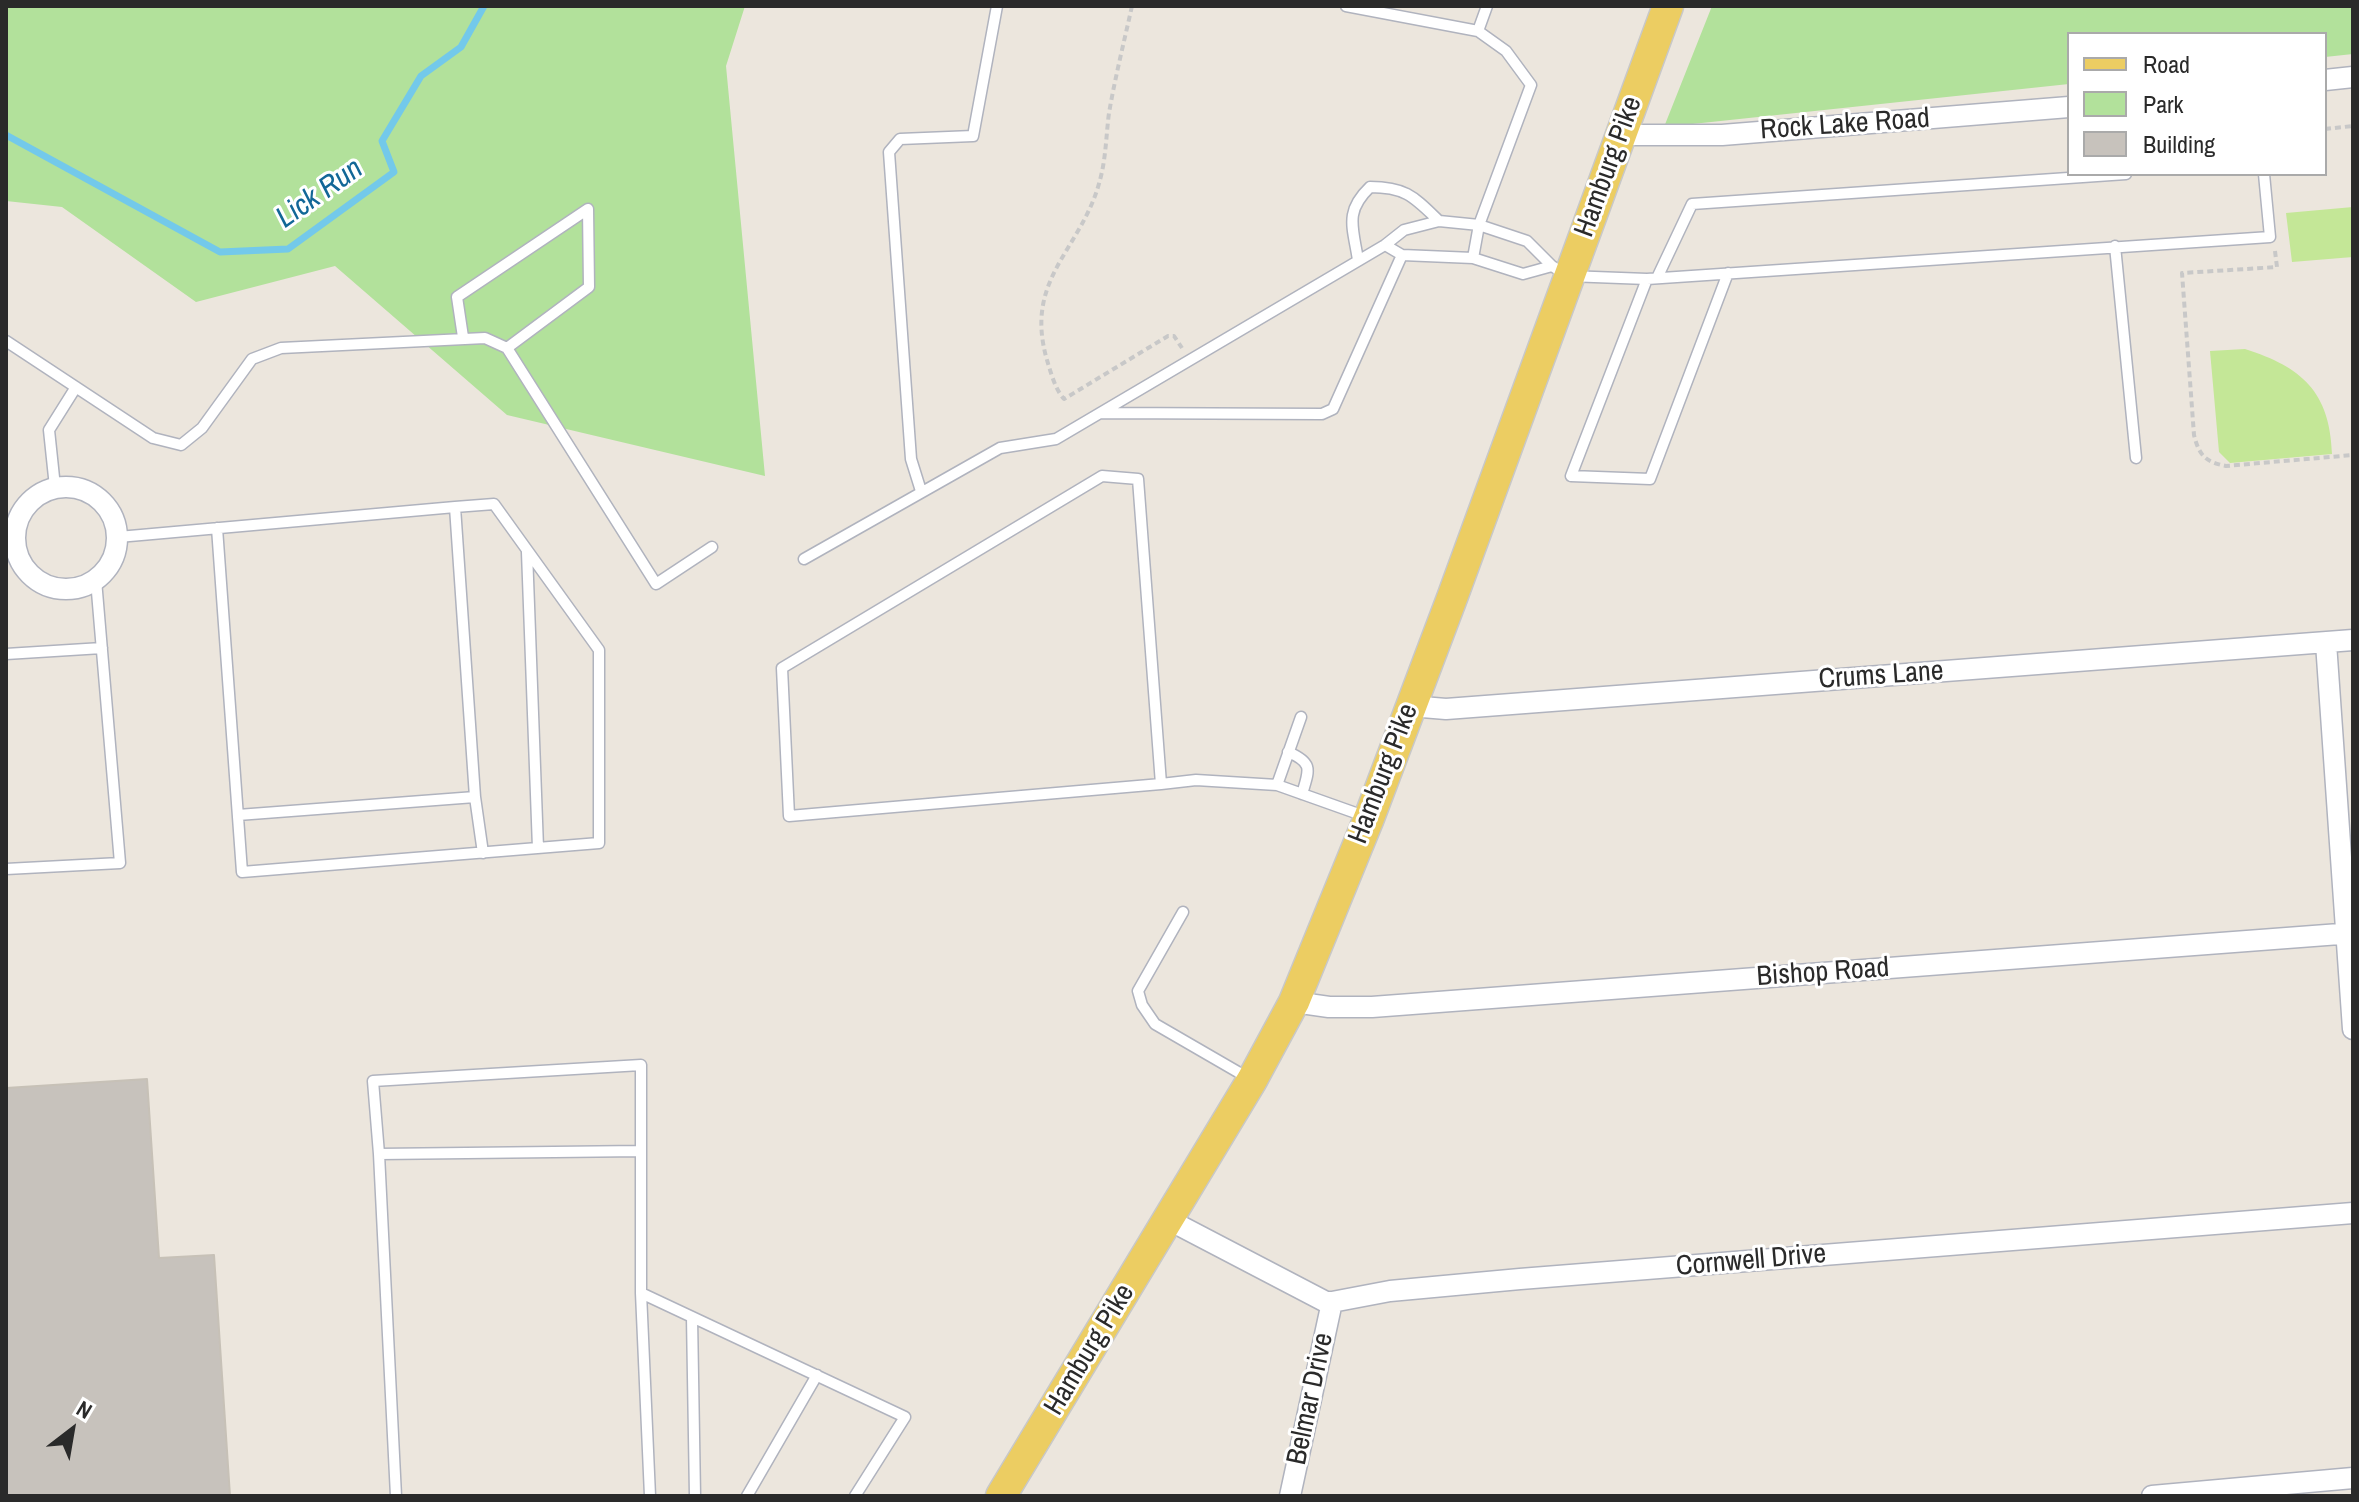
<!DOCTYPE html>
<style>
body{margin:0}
#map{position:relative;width:2359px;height:1502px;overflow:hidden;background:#ece6dd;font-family:"Archivo Narrow",sans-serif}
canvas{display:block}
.frame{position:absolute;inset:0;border:8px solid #2a2a2a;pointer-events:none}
.legend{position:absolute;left:2067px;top:32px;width:260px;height:144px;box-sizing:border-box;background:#fff;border:2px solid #aaa;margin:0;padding:10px 14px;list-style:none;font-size:24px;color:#2a2a2a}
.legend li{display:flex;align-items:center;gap:16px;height:40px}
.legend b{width:40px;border:2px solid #aaa}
.north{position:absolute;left:32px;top:1390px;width:80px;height:80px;-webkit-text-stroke:6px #fff;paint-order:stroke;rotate:31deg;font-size:22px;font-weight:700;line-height:32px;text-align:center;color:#2a2a2a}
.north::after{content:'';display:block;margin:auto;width:28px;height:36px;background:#2a2a2a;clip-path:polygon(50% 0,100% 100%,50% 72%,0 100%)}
</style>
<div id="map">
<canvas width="2359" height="1502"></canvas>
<div class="frame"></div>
<ul class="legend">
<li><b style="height:10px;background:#eccd62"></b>Road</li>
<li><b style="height:22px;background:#b2e19b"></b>Park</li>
<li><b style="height:22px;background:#c7c2bc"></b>Building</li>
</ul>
<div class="north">N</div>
</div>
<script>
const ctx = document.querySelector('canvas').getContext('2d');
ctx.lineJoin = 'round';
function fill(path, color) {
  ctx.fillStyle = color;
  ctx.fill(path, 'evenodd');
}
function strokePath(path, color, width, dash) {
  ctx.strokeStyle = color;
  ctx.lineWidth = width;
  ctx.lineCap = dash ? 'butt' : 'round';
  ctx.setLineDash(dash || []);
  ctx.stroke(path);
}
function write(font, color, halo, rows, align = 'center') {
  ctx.font = font + ' "Archivo Narrow",sans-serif';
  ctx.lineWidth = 6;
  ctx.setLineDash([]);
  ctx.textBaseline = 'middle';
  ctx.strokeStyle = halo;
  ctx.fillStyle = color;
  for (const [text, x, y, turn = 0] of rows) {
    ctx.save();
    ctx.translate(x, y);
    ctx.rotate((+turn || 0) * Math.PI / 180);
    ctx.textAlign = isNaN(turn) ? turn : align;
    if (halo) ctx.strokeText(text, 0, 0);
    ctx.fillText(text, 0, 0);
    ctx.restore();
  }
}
fill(new Path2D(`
 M 6,6 L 745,6 L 726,66 L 765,476 L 507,415 L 335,266 L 196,302 L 62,207 L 6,201 Z
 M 1712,6 L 2353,6 L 2353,54 L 2325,57 L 2325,34 L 2069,34 L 2069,84 L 1664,127 Z`), '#b2e19b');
fill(new Path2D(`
 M 2353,207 L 2353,257 L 2292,262 L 2286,213 Z
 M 2245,349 C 2302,367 2330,392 2332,454 L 2230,463 L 2219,452 L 2210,351 Z`), '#c4e797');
strokePath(new Path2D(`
 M 6,135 L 220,252 L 288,249 L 394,172 L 382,141 L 421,76 L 461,47 L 484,6`), '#73c9ea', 7);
const building = new Path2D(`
 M 147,1079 L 159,1258 L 214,1255 L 230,1496 L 6,1496 L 6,1088 Z`);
fill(building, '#c7c2bc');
strokePath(building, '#c7c1b7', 2);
const service = new Path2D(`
 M 1346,6 L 1478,31 L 1506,51 L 1531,85 L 1479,225 L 1473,258
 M 1478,31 L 1487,6
 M 1385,245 L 1402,255 L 1473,258 L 1523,274 L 1552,266
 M 2115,246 L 2136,458
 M 1358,260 C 1353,227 1344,212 1370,187 C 1406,187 1414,197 1439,221
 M 1657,278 L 1692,204 L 2126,174
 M 1647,279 L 1571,476 L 1650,479 L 1728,273
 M 463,337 L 457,297 L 588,209 L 589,287 L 507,348
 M 6,341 L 153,438 L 181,445 L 202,428 L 252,359 L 281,348 L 485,338 L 507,348 L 656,584 L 712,547
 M 1101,413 L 1322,414 L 1333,409 L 1402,255
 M 55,487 L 49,430 L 76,387
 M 921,491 L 911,459 L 889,152 L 900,139 L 973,136 L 997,6
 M 455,507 L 475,797 L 483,853
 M 118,537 L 141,535 L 455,507 L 494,504 L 599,650 L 599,843 L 242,872 L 217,528
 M 527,552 L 538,848
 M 804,559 L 1000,448 L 1056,439 L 1385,245 L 1404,230 L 1439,221 L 1479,225 L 1527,241 L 1552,266 L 1568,276 L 1647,279 L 2270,237 L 2264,174
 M 6,654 L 102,648
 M 1288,752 C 1314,763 1309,770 1302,794
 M 1161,784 L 1138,479 L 1102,476 L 782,668 L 789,816 L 1161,784 L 1196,780 L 1277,785 L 1367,817
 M 1277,785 L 1301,717
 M 238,815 L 475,797
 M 6,869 L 120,863 L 96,580
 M 1183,912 L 1138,991 L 1142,1005 L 1155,1024 L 1250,1079
 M 379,1154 L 641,1151
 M 641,1293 L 905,1417 L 855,1496
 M 692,1317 L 695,1496
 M 396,1496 L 379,1154 L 373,1081 L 641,1065 L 641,1293 L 650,1496
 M 747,1496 L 817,1375`);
const minor = new Path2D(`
 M 2325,80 L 2353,77
 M 1621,135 L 1722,135 L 2069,107
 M15 538a51 51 0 1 1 102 0a51 51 0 1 1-102 0Z
 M 2326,643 L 2353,1029
 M 1410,706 L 1446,709 L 2353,640
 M 1294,1002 L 1329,1007 L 1372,1007 L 2353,933
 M 1169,1220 L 1326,1302 L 1332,1302 L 1390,1291 L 1520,1279 L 2353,1213
 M 1290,1496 L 1332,1302
 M 2152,1496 L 2353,1478`);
const primary = new Path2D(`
 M 1001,1496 L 1252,1080 L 1294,1002 L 1369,818 L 1452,598 L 1668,6`);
strokePath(service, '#b0b3be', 13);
strokePath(minor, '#b0b3be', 23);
strokePath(primary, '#c8c8c8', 33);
strokePath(new Path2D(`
 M 1132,6 C 1124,42 1115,78 1109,113 C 1106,136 1106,158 1100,180 C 1082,250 1023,278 1047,360 C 1051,373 1055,389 1064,399 L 1168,336 L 1174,336 L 1182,348
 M 2325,129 L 2353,126
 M 2275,251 L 2277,267 L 2182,273 L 2194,435 C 2199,455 2205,462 2226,466 L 2353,455`), '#c8c8c8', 4, [6, 4]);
strokePath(service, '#fff', 10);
strokePath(minor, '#fff', 20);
strokePath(primary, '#eccd62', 30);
write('28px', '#2a2a2a', '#fff', [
 ["Rock Lake Road",1845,125,-4],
 ["Hamburg Pike",1609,167,-70],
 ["Crums Lane",1881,676,-4],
 ["Hamburg Pike",1384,774,-69],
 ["Bishop Road",1823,973,-4],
 ["Cornwell Drive",1751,1261,-5],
 ["Hamburg Pike",1090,1350,-59],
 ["Belmar Drive",1311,1399,-78]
]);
write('italic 30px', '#126797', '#fff', [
 ["Lick Run",320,194,-35]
]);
</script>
